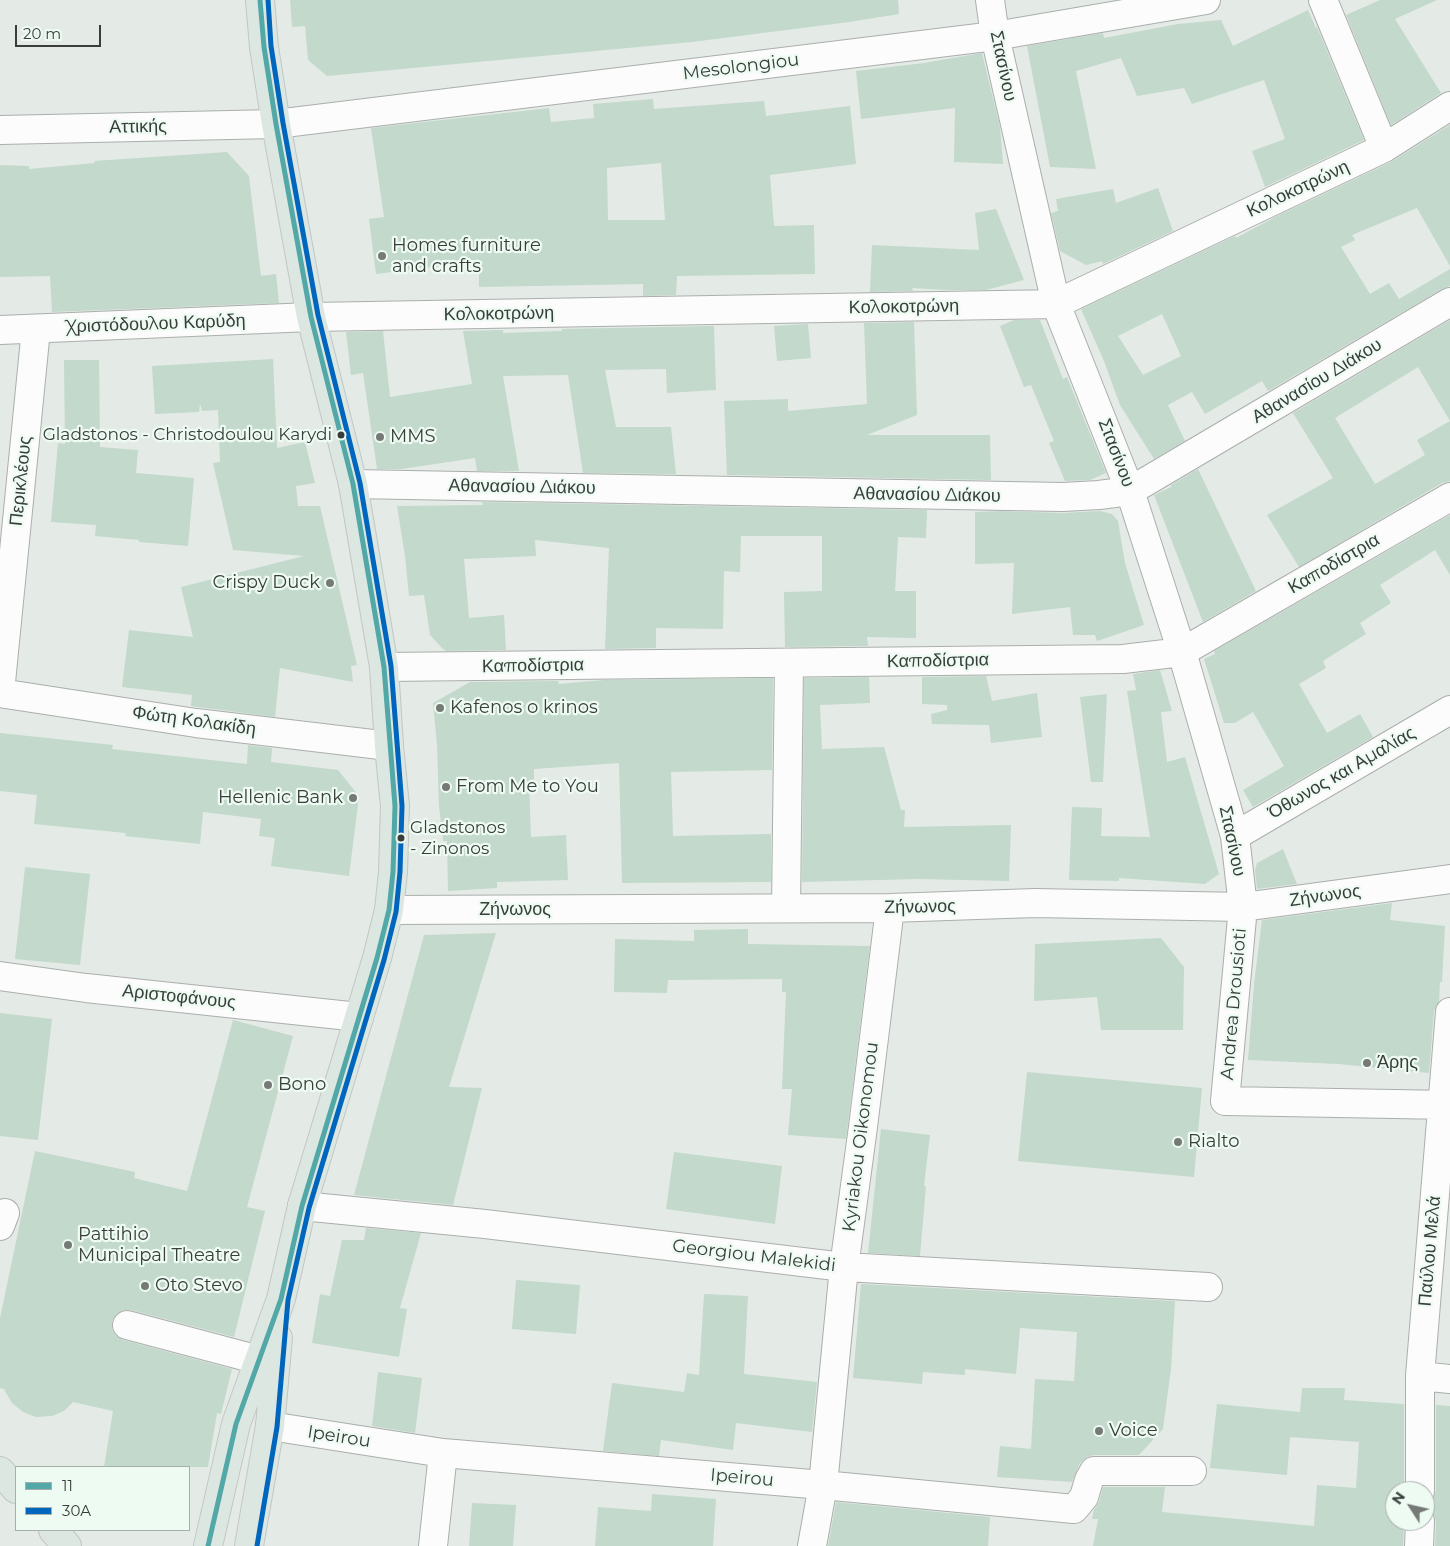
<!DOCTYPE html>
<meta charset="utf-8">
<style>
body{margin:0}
#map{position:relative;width:1450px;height:1546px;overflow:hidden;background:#e4eae6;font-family:Montserrat,sans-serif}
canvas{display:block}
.legend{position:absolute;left:15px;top:1466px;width:175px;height:65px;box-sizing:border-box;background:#eefbf3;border:1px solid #a6afa9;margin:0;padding:6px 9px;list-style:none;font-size:15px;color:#393e3b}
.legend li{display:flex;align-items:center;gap:10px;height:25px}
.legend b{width:25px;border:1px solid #a6afa9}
.north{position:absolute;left:1385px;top:1481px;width:50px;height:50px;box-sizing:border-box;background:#eefbf3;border:1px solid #a6afa9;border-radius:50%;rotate:305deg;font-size:14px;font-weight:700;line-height:20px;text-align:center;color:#393e3b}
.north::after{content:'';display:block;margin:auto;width:18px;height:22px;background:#757a77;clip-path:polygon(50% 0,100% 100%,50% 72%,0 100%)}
.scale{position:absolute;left:15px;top:25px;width:86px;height:22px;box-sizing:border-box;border:2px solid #393e3b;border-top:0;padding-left:6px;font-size:15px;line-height:18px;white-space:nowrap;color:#393e3b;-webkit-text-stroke:4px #eefbf3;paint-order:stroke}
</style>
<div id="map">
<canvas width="1450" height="1546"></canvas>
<ul class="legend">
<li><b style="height:6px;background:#52a8a7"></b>11</li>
<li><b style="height:6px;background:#0065bd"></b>30A</li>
</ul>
<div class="north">N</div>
<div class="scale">20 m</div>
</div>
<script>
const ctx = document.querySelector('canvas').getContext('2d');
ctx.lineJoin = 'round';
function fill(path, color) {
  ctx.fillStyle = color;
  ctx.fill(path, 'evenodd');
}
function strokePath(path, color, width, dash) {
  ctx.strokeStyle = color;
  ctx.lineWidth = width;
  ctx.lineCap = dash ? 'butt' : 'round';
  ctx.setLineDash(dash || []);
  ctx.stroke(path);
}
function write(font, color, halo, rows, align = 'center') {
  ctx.font = font + ' Montserrat,sans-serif';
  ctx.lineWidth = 4.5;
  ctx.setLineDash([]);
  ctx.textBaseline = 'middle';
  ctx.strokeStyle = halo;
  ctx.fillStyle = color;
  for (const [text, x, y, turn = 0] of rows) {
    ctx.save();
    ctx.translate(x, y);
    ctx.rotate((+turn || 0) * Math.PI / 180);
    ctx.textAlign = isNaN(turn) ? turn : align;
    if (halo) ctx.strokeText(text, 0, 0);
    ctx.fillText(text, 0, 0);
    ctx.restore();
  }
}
fill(new Path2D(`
 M 290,0 L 898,0 L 899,14 L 849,22 L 692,42 L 327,76 L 308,60 L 305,26 L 292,27 Z
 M 1380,0 L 1437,0 L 1395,19 L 1441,93 L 1391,125 L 1346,15 Z
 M 1308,10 L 1316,28 L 1317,27 L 1364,140 L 1265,187 L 1252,151 L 1285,139 L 1264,80 L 1192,104 L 1184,88 L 1137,96 L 1121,58 L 1076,71 L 1096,169 L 1050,167 L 1027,46 L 1103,33 L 1104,38 L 1178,24 L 1221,20 L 1233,46 Z
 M 982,53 L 1000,127 L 1003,164 L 954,162 L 955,108 L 861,119 L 856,71 L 924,63 Z
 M 653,99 L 654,109 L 764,101 L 766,116 L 850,106 L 856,164 L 770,175 L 774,226 L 814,225 L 815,274 L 677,276 L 676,295 L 643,296 L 643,284 L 479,287 L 479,261 L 376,274 L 369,219 L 384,217 L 371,128 L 549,108 L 551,122 L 594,118 L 593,104 ZM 661,163 L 665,220 L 608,220 L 607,168 Z
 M 1450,125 L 1450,266 L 1417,208 L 1352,235 L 1355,240 L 1341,247 L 1370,294 L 1389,283 L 1399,299 L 1450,269 L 1450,286 L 1442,289 L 1268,391 L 1262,381 L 1205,414 L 1192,392 L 1168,405 L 1185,441 L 1154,459 L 1120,405 L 1104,361 L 1081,309 L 1235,236 L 1236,238 L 1277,216 L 1391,162 ZM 1162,314 L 1181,356 L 1143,375 L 1118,336 Z
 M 227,152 L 249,176 L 261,276 L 276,274 L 279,303 L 52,312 L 50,276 L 0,277 L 0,165 L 29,166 L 29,169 L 95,163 L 94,161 Z
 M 1158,188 L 1173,231 L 1103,264 L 1102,261 L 1086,265 L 1060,251 L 1051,213 L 1058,211 L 1056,199 L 1113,189 L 1116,203 Z
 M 996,209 L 1024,280 L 986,290 L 947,290 L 912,288 L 913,291 L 870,292 L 872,245 L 979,250 L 975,213 Z
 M 1014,320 L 1040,320 L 1063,379 L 1067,377 L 1106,473 L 1090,480 L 1065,481 L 1049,443 L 1054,441 L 1031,385 L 1024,387 L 1000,326 Z
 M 1450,320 L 1450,421 L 1418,367 L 1335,418 L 1375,484 L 1425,455 L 1417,440 L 1450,421 L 1450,481 L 1442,483 L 1299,567 L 1267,515 L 1333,478 L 1293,413 Z
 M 914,322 L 917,415 L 867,435 L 990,435 L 991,480 L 727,475 L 724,401 L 788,399 L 788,411 L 867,404 L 864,323 Z
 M 808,324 L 811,358 L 777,361 L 774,326 Z
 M 714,326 L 716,390 L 667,393 L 666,369 L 605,370 L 616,427 L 671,427 L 676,474 L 583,473 L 568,375 L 503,376 L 519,471 L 477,471 L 475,458 L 402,469 L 377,469 L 363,373 L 351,375 L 346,332 L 383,331 L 390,397 L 472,384 L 463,331 L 503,330 L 503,333 L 562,331 L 562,329 Z
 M 273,359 L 277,448 L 305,442 L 315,483 L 296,486 L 298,506 L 320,506 L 357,665 L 351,666 L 353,682 L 280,668 L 275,717 L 191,706 L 192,695 L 122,687 L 129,630 L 193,637 L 181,587 L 304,556 L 233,550 L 213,463 L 220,462 L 218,410 L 202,411 L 200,404 L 199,412 L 155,414 L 152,366 Z
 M 64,360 L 99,360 L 100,447 L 138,450 L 136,473 L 194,478 L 188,546 L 139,542 L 139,540 L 95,536 L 96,525 L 51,522 L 58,443 L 65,444 Z
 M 1198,469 L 1256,591 L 1203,622 L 1154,495 L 1171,487 L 1171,485 Z
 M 482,502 L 927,510 L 926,538 L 898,537 L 895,591 L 916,591 L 916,638 L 867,637 L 868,646 L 785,647 L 784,592 L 822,591 L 822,536 L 741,536 L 740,572 L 724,571 L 723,629 L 656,628 L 656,648 L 605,649 L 609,548 L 535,540 L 536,556 L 464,559 L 469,618 L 504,615 L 506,650 L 446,651 L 442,648 L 430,635 L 424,595 L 409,596 L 405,556 L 397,506 L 483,505 Z
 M 1000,511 L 1063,513 L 1100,511 L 1112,514 L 1118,521 L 1125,563 L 1144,625 L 1097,641 L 1095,635 L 1073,635 L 1070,607 L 1012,614 L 1014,563 L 975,564 L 975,512 Z
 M 1450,515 L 1450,575 L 1435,550 L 1380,585 L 1391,603 L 1360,623 L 1366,634 L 1323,661 L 1326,668 L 1299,684 L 1327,733 L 1360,714 L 1373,737 L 1253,807 L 1243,790 L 1284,766 L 1253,712 L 1235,723 L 1224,723 L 1204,659 L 1215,654 L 1214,651 Z
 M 1160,670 L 1172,711 L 1161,712 L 1167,762 L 1185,757 L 1219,874 L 1205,884 L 1119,878 L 1119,881 L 1069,880 L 1072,807 L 1102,808 L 1101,836 L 1150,837 L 1127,691 L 1136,690 L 1133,674 Z
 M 986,676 L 992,701 L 1037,693 L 1042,737 L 991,743 L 989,725 L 932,724 L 931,714 L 947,710 L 947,705 L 922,704 L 922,677 Z
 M 869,677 L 870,703 L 820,705 L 822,749 L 884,747 L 901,810 L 905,810 L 904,827 L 1011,825 L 1009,881 L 918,879 L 802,882 L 804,678 Z
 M 773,678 L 772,770 L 671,772 L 673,836 L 771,834 L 771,882 L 622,883 L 619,763 L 534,769 L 534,781 L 529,781 L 531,837 L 566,835 L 568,880 L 497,882 L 497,888 L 448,891 L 447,841 L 443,841 L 439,806 L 437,745 L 433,703 L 470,682 L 558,681 L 559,684 L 604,680 Z
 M 1107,694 L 1103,782 L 1091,782 L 1080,697 Z
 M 0,733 L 113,745 L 112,749 L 247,764 L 248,745 L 272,748 L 271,762 L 338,770 L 359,796 L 349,876 L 271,866 L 275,838 L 259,836 L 261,819 L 203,812 L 200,844 L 125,836 L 126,833 L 34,824 L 37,795 L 0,791 Z
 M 1283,849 L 1297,884 L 1257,889 L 1255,870 L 1257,863 Z
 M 25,867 L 90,874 L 80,965 L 15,959 Z
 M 1392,903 L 1390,920 L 1445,926 L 1442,982 L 1440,982 L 1439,1002 L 1434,1011 L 1429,1073 L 1339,1064 L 1248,1060 L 1254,984 L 1262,920 Z
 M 748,929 L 748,944 L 870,946 L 846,1139 L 788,1135 L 792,1089 L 782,1089 L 786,992 L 782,992 L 782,979 L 668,980 L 667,993 L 614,992 L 615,939 L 694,941 L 694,930 Z
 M 496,933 L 449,1087 L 482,1088 L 453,1205 L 354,1195 L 424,935 Z
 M 1161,938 L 1184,967 L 1183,1030 L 1101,1030 L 1097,997 L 1034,1001 L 1035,944 Z
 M 0,1013 L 52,1019 L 38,1140 L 0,1136 Z
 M 233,1020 L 293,1036 L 247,1207 L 265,1211 L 234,1337 L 131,1310 L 123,1310 L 116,1314 L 112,1321 L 112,1329 L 116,1336 L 123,1340 L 232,1369 L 221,1414 L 217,1413 L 208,1467 L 104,1467 L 113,1411 L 73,1402 L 64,1411 L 52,1416 L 36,1417 L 23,1412 L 12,1403 L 4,1389 L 0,1388 L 0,1318 L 35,1151 L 135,1172 L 134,1178 L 187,1191 Z
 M 1027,1072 L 1202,1088 L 1194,1177 L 1018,1161 Z
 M 881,1129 L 930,1135 L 924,1186 L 926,1186 L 920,1256 L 868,1253 Z
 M 674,1152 L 782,1166 L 775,1224 L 666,1209 Z
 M 366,1228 L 421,1233 L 400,1308 L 407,1309 L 399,1357 L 312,1343 L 320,1294 L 330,1296 L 342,1240 L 364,1240 Z
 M 516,1280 L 580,1285 L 576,1334 L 512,1329 Z
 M 861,1284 L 1175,1301 L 1171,1369 L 1163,1429 L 1139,1455 L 1094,1455 L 1087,1457 L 1080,1463 L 1072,1482 L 997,1477 L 1000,1446 L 1031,1449 L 1035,1379 L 1074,1381 L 1077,1332 L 1020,1328 L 1016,1374 L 965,1369 L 965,1375 L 923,1372 L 922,1384 L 853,1378 Z
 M 704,1294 L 748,1296 L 744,1374 L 817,1382 L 812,1432 L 736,1423 L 733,1450 L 661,1440 L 659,1456 L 603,1451 L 612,1383 L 684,1392 L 687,1373 L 699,1375 Z
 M 378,1372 L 422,1378 L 415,1433 L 372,1426 Z
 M 1302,1388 L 1345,1388 L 1344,1400 L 1404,1404 L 1404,1491 L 1395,1491 L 1395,1521 L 1404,1521 L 1403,1546 L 1093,1546 L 1098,1519 L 1092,1519 L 1094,1510 L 1099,1502 L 1103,1487 L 1165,1487 L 1162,1512 L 1314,1526 L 1317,1485 L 1356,1488 L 1359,1442 L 1290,1437 L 1287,1475 L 1210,1468 L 1217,1404 L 1300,1412 Z
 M 1436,1405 L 1450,1406 L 1450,1546 L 1435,1546 L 1436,1522 L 1434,1514 L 1429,1508 L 1425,1507 L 1433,1499 L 1436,1491 Z
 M 652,1494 L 716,1499 L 713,1546 L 595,1546 L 598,1507 L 651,1511 Z
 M 836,1502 L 990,1517 L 988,1546 L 828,1546 Z
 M 472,1503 L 516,1505 L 513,1546 L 469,1546 Z`), '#c2d9cc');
const minor = new Path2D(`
 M 990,0 L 995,36 L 1056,304 L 1130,491 L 1182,652 L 1235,836 L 1243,907 L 1225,1101 L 1450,1105
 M 1323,0 L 1384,148
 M 0,130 L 276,124 L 995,36 L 1206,0
 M 0,330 L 311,317 L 1056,304 L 1384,148 L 1450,106
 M 353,484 L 1063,497 L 1099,495 L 1130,491 L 1450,302
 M 384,667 L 1123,659 L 1182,652 L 1450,497
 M 0,692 L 36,329
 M 0,693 L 196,723 L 389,746
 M 1235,836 L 1450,710
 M 786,908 L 789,663
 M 389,910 L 890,908 L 1035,903 L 1243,907 L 1450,879
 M 0,976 L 86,988 L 359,1017
 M 302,1206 L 485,1224 L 844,1267 L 1208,1287
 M 0,1226 L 5,1213
 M 127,1325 L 259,1360
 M 1420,1376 L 1450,1379
 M 270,1426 L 443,1453 L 823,1485 L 1074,1509 L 1084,1497 L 1089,1480 L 1094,1471 L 1192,1471
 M 1420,1491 L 1420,1376 L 1450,1012
 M 433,1546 L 443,1453
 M 812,1546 L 823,1485 L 844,1267 L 863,1127 L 890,908
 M 1419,1546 L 1420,1521`);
const major = new Path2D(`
 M 0,1471 L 16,1489
 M 53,1530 L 67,1546
 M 208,1546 L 236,1424 L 281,1299 L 302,1206 L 377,958 L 389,910 L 393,872 L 395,806 L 389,746 L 384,667 L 353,484 L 311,317 L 276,124 L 264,47 L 260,0
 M 249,1546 L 270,1426 L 278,1338`);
strokePath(minor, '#abafac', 30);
strokePath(major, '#c3c6c4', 30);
strokePath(minor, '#fbfcfb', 28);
strokePath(major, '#dde7e2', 28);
strokePath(new Path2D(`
 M 208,1546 L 236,1424 L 281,1299 L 302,1206 L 377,958 L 389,910 L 393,872 L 395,806 L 384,667 L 353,484 L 311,317 L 276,124 L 264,47 L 260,0`), '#52a8a7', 5);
strokePath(new Path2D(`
 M 257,1546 L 277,1427 L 288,1300 L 309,1208 L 384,960 L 396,912 L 400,872 L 402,806 L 391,666 L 360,483 L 318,315 L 283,123 L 271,46 L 268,0`), '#0065bd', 5);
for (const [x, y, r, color] of [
 [382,256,5,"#757a77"],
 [341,435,4.5,"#393e3b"],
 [380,437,5,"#757a77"],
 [330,583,5,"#757a77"],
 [440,708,5,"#757a77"],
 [446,787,5,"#757a77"],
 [353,798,5,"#757a77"],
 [401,838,4.5,"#393e3b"],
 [1367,1063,5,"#757a77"],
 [268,1085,5,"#757a77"],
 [1178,1142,5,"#757a77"],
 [68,1245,5,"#757a77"],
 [145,1286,5,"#757a77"],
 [1099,1431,5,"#757a77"]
]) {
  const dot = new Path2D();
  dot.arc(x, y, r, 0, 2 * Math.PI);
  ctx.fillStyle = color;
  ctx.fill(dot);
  strokePath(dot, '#eefbf3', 2);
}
write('17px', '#393e3b', '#eefbf3', [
 ["Gladstonos - Christodoulou Karydi",332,435],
 ["Gladstonos",410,828,"left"],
 ["- Zinonos",410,849,"left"]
], 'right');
write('18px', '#393e3b', '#eefbf3', [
 ["Στασίνου",1003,66,78],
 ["Mesolongiou",741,67,-7],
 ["Αττικής",138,127,-1],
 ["Κολοκοτρώνη",1298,189,-25],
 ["Κολοκοτρώνη",904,307,-1],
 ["Κολοκοτρώνη",499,314,-1],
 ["Χριστόδουλου Καρύδη",156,324,-2],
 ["Αθανασίου Διάκου",1317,381,-31],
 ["Στασίνου",1116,453,69],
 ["Περικλέους",21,481,-84],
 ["Αθανασίου Διάκου",522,487,1],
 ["Αθανασίου Διάκου",927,495,1],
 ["Καποδίστρια",1334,564,-30],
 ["Καποδίστρια",938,661,-1],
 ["Καποδίστρια",533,666,-1],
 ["Φώτη Κολακίδη",194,721,8],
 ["Όθωνος και Αμαλίας",1342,773,-30],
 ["Στασίνου",1232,841,78],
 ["Ζήνωνος",1325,896,-8],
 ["Ζήνωνος",920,907,-1],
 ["Ζήνωνος",515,910],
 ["Αριστοφάνους",179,997,6],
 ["Andrea Drousioti",1234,1004,-85],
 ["Kyriakou Oikonomou",861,1137,-83],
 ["Παύλου Μελά",1430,1251,-85],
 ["Georgiou Malekidi",754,1256,7],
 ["Ipeirou",339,1437,9],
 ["Ipeirou",742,1478,5]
]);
write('18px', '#393e3b', '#eefbf3', [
 ["Homes furniture",392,246],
 ["and crafts",392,267],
 ["MMS",390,437],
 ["Crispy Duck",320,583,"right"],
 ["Kafenos o krinos",450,708],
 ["From Me to You",456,787],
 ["Hellenic Bank",343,798,"right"],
 ["Άρης",1377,1063],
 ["Bono",278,1085],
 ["Rialto",1188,1142],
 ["Pattihio",78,1235],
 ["Municipal Theatre",78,1256],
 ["Oto Stevo",155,1286],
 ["Voice",1109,1431]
], 'left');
</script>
